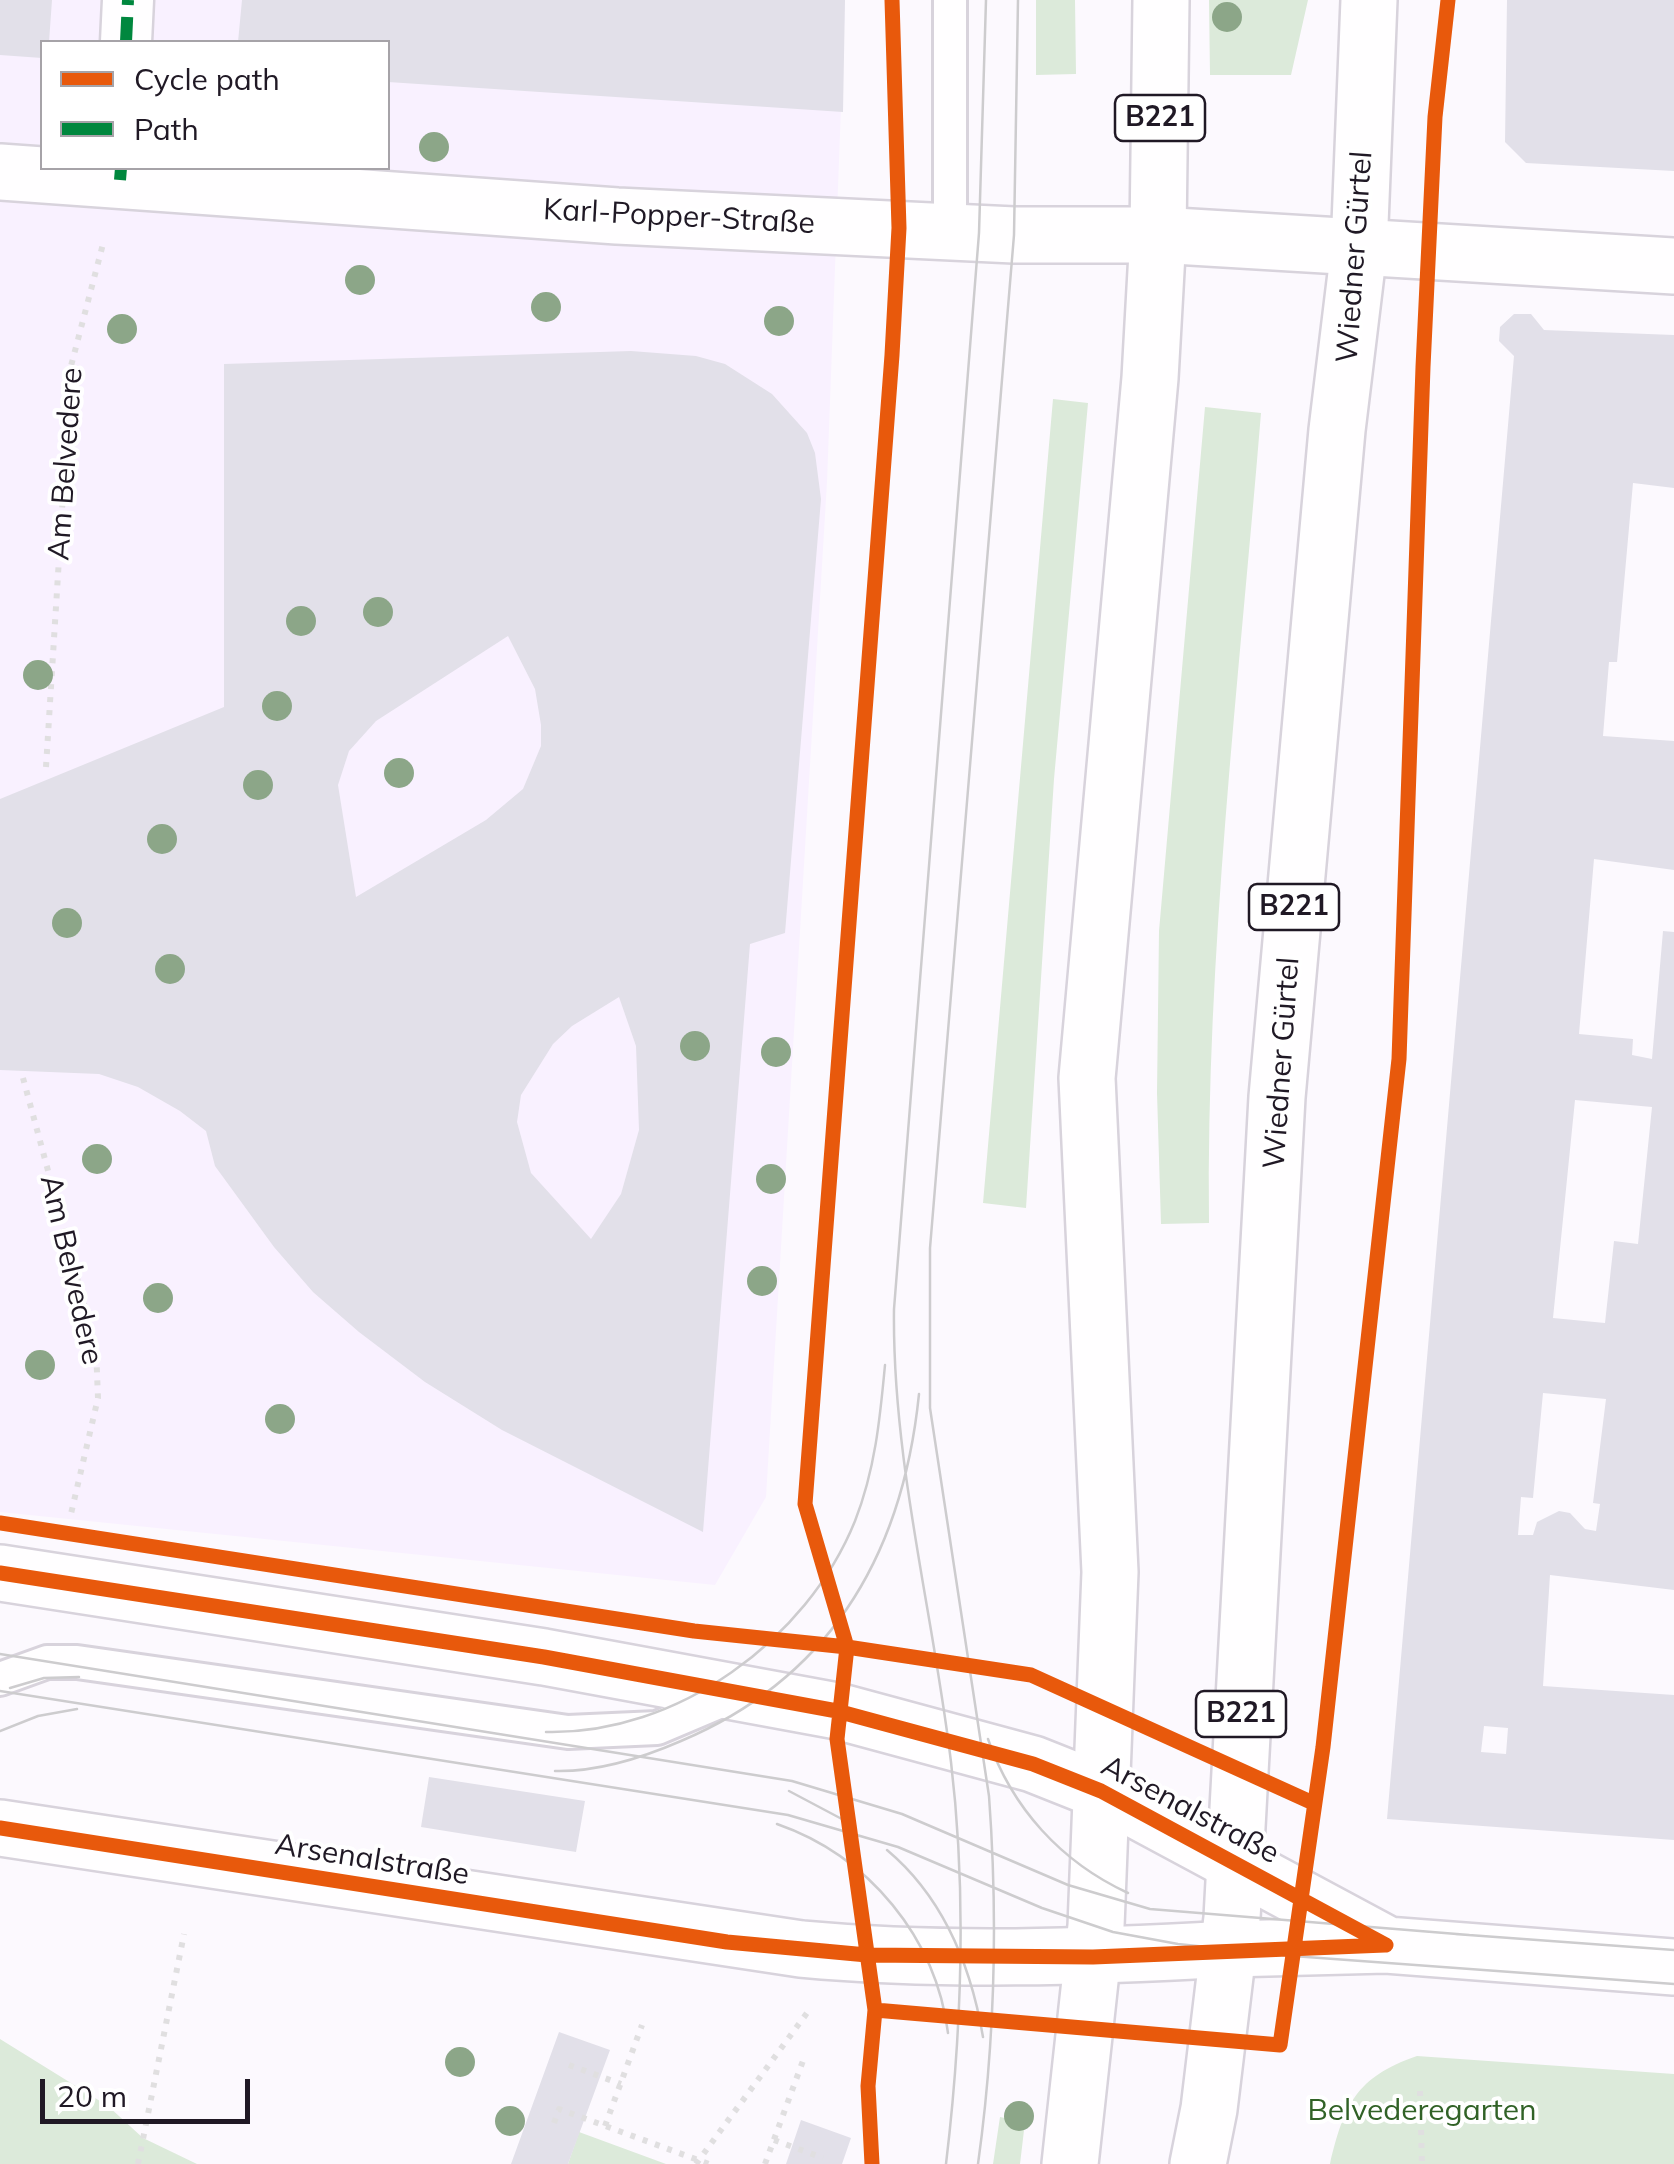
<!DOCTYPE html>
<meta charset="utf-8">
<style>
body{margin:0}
#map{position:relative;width:1674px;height:2164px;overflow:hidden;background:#fcf9fe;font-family:Mulish,sans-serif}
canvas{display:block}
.legend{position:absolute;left:40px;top:40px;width:350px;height:130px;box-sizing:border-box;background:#fff;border:2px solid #a6a3a8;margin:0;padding:12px 18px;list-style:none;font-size:30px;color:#201925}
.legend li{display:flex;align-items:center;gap:20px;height:50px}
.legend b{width:50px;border:2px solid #a6a3a8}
.scale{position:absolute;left:40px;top:2079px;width:210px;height:45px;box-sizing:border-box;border:5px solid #201925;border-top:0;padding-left:12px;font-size:30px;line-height:35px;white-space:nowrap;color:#201925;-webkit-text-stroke:8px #fff;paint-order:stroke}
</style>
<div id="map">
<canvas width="1674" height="2164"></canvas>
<ul class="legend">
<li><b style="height:12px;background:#e8590c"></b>Cycle path</li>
<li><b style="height:12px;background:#00873e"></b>Path</li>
</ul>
<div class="scale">20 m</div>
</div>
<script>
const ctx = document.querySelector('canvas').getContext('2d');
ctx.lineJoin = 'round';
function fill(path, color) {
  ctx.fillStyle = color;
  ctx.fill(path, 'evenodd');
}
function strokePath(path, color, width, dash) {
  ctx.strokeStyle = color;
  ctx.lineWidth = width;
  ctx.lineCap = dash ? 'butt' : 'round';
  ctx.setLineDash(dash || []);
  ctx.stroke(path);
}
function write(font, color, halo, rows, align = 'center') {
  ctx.font = font + ' Mulish,sans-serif';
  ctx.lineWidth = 8;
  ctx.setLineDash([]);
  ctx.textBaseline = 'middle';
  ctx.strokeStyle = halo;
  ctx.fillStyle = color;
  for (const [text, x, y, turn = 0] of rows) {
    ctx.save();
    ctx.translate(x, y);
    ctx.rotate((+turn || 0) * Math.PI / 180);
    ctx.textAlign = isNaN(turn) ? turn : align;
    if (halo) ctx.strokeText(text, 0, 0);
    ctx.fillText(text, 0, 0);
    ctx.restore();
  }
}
fill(new Path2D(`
 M 0,0 L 845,0 L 827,482 L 766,1497 L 715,1585 L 0,1512 ZM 42,42 L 388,42 L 388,168 L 42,168 Z`), '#f9f1ff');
fill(new Path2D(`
 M 1036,0 L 1075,0 L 1076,74 L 1036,75 Z
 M 1209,0 L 1308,0 L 1291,75 L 1210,75 Z
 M 1053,399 L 1088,403 L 1054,779 L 1026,1208 L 983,1203 Z
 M 1205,407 L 1261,413 C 1239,682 1206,953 1209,1223 L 1161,1224 L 1157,1093 L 1159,931 Z
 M 0,2039 L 108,2106 L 143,2138 L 197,2164 L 0,2164 Z
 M 1417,2056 L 1674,2074 L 1674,2164 L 1330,2164 C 1344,2105 1356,2077 1417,2056 Z
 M 1000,2117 L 1025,2122 L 1020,2164 L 993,2164 Z
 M 579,2132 L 666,2164 L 568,2164 Z`), '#dceada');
fill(new Path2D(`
 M 0,0 L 52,0 L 49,42 L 42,42 L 42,58 L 0,55 Z
 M 242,0 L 845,0 L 843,112 L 388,82 L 388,42 L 238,42 Z
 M 1507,0 L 1674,0 L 1674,171 L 1526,163 L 1505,142 Z
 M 1514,314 L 1531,314 L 1544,330 L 1674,335 L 1674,488 L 1633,483 L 1617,662 L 1609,662 L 1603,736 L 1674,741 L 1674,870 L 1594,859 L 1579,1034 L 1633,1039 L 1632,1055 L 1652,1059 L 1663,931 L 1674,932 L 1674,1590 L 1550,1575 L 1543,1686 L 1674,1695 L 1674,1840 L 1387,1819 L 1514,356 L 1499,341 L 1500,327 ZM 1575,1100 L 1652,1107 L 1638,1244 L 1614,1241 L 1605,1323 L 1553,1318 ZM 1543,1393 L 1606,1399 L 1593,1503 L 1600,1504 L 1596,1531 L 1585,1529 L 1570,1513 L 1559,1511 L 1537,1522 L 1533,1535 L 1518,1535 L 1521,1497 L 1533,1498 ZM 1484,1726 L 1508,1728 L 1506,1754 L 1481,1752 Z
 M 631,351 L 696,356 L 725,364 L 772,394 L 807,433 L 815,453 L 821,499 L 785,933 L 750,944 L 703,1532 L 502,1430 L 425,1382 L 359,1332 L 313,1292 L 274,1247 L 215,1166 L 206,1131 L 180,1111 L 138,1087 L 99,1074 L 0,1070 L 0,799 L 224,707 L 224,364 ZM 508,636 L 535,689 L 541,725 L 541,746 L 523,789 L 486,820 L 356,897 L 338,785 L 349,751 L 376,721 ZM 619,997 L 636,1046 L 639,1130 L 621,1194 L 591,1239 L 531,1173 L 517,1122 L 521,1095 L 553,1044 L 572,1026 Z
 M 429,1777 L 585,1801 L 576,1852 L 421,1827 Z
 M 559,2032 L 610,2050 L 568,2164 L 511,2164 Z
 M 801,2120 L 851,2138 L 842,2164 L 786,2164 Z`), '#e2e0e9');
const service = new Path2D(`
 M 950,231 L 950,0
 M 0,1679 L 47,1662 L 77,1662 L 568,1732 L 657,1728 L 735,1695`);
const pedestrian = new Path2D(`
 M 126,42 L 128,0`);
const minor = new Path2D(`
 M 0,172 L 617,216 L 1014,235 L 1158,235 L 1674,266`);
const tertiary = new Path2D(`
 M 1235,1863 L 1384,1943
 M 1229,1949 L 1386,1945 L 1674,1967`);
const secondary = new Path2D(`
 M 0,1573 L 544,1657 L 837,1711 L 1033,1764 L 1101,1791 L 1235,1863
 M 0,1828 L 801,1949 C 944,1962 1087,1957 1229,1949`);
const primary = new Path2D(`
 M 1070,2164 L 1096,1926 L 1110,1572 L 1087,1078 L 1150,378 L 1158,235 L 1161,0
 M 1198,2164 L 1209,2109 L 1232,1918 L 1277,1097 L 1337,430 L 1359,249 L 1369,0`);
strokePath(service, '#d8d3dc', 38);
strokePath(pedestrian, '#d8d3dc', 55);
strokePath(minor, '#d8d3dc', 60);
strokePath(tertiary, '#d8d3dc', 60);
strokePath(secondary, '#d8d3dc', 60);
strokePath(primary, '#d8d3dc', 60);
strokePath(new Path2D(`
 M 46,767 L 71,366 L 103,244
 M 23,1078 L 96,1348 L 98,1398 L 70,1518
 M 569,2065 L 621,2084
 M 1420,2091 L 1422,2164
 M 554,2123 L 559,2109 L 709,2164
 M 605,2126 L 642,2025
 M 774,2140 L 823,2158
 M 138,2164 L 184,1934
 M 696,2164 L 807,2013
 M 765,2164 L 804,2058`), '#e0dfe0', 6, [5, 8]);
strokePath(service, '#fffeff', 32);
strokePath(pedestrian, '#fffeff', 50);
strokePath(minor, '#fffeff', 55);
strokePath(tertiary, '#fffeff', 55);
strokePath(secondary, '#fffeff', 55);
strokePath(primary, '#fffeff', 55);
strokePath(new Path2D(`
 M 0,1654 L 792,1781 L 902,1814 L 1068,1885 L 1150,1909 L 1469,1935
 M 10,1688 L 44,1678 L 79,1677
 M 0,1691 L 788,1815 L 898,1847 L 1042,1908 L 1113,1932 L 1178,1944 L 1293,1956 L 1674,1984
 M 0,1731 L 38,1716 L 77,1709
 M 546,1732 C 677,1735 807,1640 855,1521 C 875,1470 880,1419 885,1365
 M 988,1739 C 1012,1808 1061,1862 1128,1893
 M 555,1771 C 598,1772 642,1758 681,1741 C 832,1677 903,1552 919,1394
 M 789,1791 L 855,1826
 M 777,1824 C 869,1856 936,1938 948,2033
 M 887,1850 C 943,1897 971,1966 983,2037
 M 1455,1934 L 1674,1950
 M 946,2164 C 962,2030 967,1896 951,1762 C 933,1611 892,1461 894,1309 L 979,233 L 986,0
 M 978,2164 C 995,2042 998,1919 989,1796 L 930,1408 L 930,1248 L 1014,235 L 1018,0`), '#cdccce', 2.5);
strokePath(new Path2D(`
 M 126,42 L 128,0
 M 120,180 L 121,168`), '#00873e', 12, [25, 12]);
strokePath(new Path2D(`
 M 0,1523 L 694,1631 L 847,1647 L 1031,1675 L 1313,1803
 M 0,1573 L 544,1657 L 837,1711 L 1033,1764 L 1101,1791 L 1386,1945
 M 0,1828 L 727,1942 L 867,1955 L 1093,1957 L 1385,1945
 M 875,2010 L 1280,2045 L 1323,1747 L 1399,1059 L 1423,367 L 1435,117 L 1448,0
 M 872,2164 L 868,2086 L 875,2010 L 837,1739 L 847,1647 L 805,1504 L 892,355 L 899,228 L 892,0`), '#e8590c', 15);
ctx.fillStyle = '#8ca688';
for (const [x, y] of [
 [1227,17],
 [434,147],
 [360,280],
 [546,307],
 [779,321],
 [122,329],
 [378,612],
 [301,621],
 [38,675],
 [277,706],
 [399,773],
 [258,785],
 [162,839],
 [67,923],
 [170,969],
 [695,1046],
 [776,1052],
 [97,1159],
 [771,1179],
 [762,1281],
 [158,1298],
 [40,1365],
 [280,1419],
 [460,2062],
 [1019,2116],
 [510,2121]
]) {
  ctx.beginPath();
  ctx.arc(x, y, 15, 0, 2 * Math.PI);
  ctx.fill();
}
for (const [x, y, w] of [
 [1160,118,90],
 [1294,907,90],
 [1241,1714,90]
]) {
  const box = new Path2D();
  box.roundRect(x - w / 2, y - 23, w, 46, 8);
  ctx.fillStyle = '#fff';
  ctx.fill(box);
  strokePath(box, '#201925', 2.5);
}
write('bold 28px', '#201925', null, [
 ["B221",1160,118],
 ["B221",1294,907],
 ["B221",1241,1714]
]);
write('30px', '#201925', '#fff', [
 ["Karl-Popper-Straße",679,217,3],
 ["Wiedner Gürtel",1355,257,-86],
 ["Am Belvedere",66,464,-86],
 ["Wiedner Gürtel",1282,1063,-86],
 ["Am Belvedere",71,1270,77],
 ["Arsenalstraße",1190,1810,28],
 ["Arsenalstraße",372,1860,9]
]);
write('30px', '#316227', '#fff', [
 ["Belvederegarten",1422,2111]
]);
</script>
